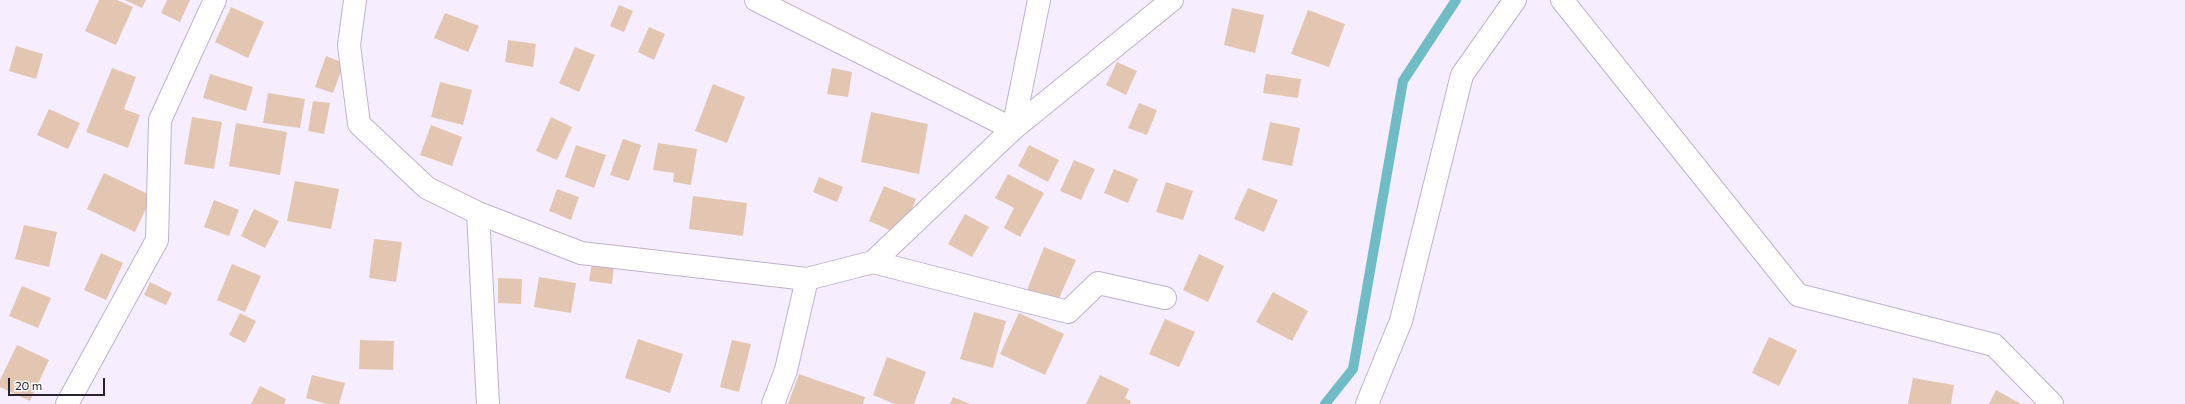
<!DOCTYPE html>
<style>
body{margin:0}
#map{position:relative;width:2185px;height:404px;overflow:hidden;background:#f6edff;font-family:Commissioner,sans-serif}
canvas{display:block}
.scale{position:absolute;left:8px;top:378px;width:97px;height:18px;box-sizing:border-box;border:2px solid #29232e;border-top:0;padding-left:5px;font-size:12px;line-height:14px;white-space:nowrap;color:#29232e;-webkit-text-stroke:3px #fff;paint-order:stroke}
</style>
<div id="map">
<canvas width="2185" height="404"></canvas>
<div class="scale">20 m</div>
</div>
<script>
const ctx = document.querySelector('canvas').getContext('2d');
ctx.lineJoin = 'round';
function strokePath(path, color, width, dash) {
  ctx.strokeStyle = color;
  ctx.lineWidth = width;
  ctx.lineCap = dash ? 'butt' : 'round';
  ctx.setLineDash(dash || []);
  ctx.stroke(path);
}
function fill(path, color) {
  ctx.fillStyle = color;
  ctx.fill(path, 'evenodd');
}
strokePath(new Path2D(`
 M 1325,404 L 1353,369 L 1403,81 L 1456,0`), '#6fbcc6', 10);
fill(new Path2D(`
 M 99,0 L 117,0 L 133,7 L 116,45 L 85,31 Z
 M 125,0 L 146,0 L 142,8 Z
 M 167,0 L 190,0 L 180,22 L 161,13 Z
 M 619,5 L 633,11 L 624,32 L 610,26 Z
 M 231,7 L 264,22 L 248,58 L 215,42 Z
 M 1232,8 L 1264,15 L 1255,53 L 1224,45 Z
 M 1308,10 L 1345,24 L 1329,67 L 1291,54 Z
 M 445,13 L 479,26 L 468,52 L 434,38 Z
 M 649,27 L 665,34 L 654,60 L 638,52 Z
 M 508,40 L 536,44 L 533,67 L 505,62 Z
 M 16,46 L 43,54 L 36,79 L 9,71 Z
 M 575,47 L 595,55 L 579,92 L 559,83 Z
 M 326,56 L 344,63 L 333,93 L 315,87 Z
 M 1117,62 L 1137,71 L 1126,95 L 1106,85 Z
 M 112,68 L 136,77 L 124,109 L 140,115 L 128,148 L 86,132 Z
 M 832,68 L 852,72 L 848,97 L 827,94 Z
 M 210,74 L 253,87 L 246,111 L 203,98 Z
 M 1266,74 L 1301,79 L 1298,98 L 1263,93 Z
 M 440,82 L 472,90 L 463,125 L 431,117 Z
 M 713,84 L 745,97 L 727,143 L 695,131 Z
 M 268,93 L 305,99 L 300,128 L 263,123 Z
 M 313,101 L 330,103 L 324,134 L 308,131 Z
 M 1139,103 L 1157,110 L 1147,135 L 1128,128 Z
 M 49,109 L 80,123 L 68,149 L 37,135 Z
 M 871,112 L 928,124 L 919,174 L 861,162 Z
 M 192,117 L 222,122 L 214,169 L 184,164 Z
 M 551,117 L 572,127 L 557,160 L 536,151 Z
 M 1270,122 L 1300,128 L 1292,166 L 1262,160 Z
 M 236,123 L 287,132 L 280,175 L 229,166 Z
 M 431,125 L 462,137 L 452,166 L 420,155 Z
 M 623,139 L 641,145 L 629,181 L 610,175 Z
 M 658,143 L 697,149 L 691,185 L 673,182 L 674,173 L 653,170 Z
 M 576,145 L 606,155 L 594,188 L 565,177 Z
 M 1029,145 L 1059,160 L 1048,182 L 1018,166 Z
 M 1074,160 L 1095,169 L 1081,200 L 1060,191 Z
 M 1114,169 L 1138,179 L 1128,203 L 1104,193 Z
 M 104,173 L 152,196 L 135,232 L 87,209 Z
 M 1008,174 L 1044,193 L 1020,237 L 1004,228 L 1014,208 L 995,198 Z
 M 819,177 L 843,187 L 837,202 L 813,192 Z
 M 295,181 L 339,189 L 331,229 L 287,221 Z
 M 1166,182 L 1193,191 L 1183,220 L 1156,212 Z
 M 884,186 L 916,199 L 901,235 L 869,221 Z
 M 1248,188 L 1278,200 L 1264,232 L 1234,219 Z
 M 557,189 L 579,197 L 571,220 L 549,211 Z
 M 693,196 L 747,203 L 743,236 L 689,229 Z
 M 214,200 L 239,210 L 229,236 L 204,227 Z
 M 254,209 L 279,221 L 265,248 L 241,236 Z
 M 965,214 L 989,227 L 972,257 L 948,244 Z
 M 24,225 L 57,232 L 49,267 L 15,259 Z
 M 374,239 L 402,242 L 396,282 L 369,278 Z
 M 1044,247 L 1076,260 L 1057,303 L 1027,290 Z
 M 101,253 L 123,263 L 106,300 L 84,290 Z
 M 1199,254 L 1224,266 L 1208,302 L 1183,290 Z
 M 592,263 L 614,266 L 612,284 L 589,281 Z
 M 232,264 L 261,276 L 245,312 L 217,300 Z
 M 539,277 L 576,283 L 571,313 L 534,307 Z
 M 498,278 L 522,279 L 521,304 L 498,303 Z
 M 150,282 L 172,293 L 166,305 L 144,295 Z
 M 22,286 L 51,298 L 38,328 L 9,316 Z
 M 1273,292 L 1308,311 L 1292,341 L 1256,322 Z
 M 974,312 L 1006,321 L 993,368 L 960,359 Z
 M 240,313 L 256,321 L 245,343 L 229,335 Z
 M 1019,313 L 1064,334 L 1045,375 L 1000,354 Z
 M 1165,319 L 1195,332 L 1179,367 L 1149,354 Z
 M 1769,337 L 1797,350 L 1779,386 L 1752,373 Z
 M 638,339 L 683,354 L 670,393 L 625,378 Z
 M 360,340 L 394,341 L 393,370 L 359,369 Z
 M 732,340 L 751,344 L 739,392 L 720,387 Z
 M 17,345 L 49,360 L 30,401 L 0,387 L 0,380 Z
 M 887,357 L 926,372 L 914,404 L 895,404 L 873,395 Z
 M 799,374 L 865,397 L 863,404 L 788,404 Z
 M 312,375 L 345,383 L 339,404 L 326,404 L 306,398 Z
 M 1100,375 L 1129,389 L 1125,398 L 1131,401 L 1130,404 L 1086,404 Z
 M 1913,378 L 1954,385 L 1951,404 L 1908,404 Z
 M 260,386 L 286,399 L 284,404 L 251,404 Z
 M 1996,390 L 2021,404 L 1989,404 Z
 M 953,397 L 970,404 L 950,404 Z`), '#e3c6b1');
const street = new Path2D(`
 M 355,0 L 349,45 L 359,124 L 427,188 L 478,213 L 488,404
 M 756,0 L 1013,129 L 1039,0
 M 1562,0 L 1798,295 L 1994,345 L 2052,404
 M 478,213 L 581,253 L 807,279 L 786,370 L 773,404
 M 873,262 L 1068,312 L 1098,283 L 1165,298
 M 807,279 L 873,262 L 1013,129 L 1172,0
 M 67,404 L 157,240 L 160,120 L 215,0
 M 1367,404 L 1401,321 L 1462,75 L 1515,0`);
strokePath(street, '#c0b1ce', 24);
strokePath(street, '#fff', 22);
</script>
